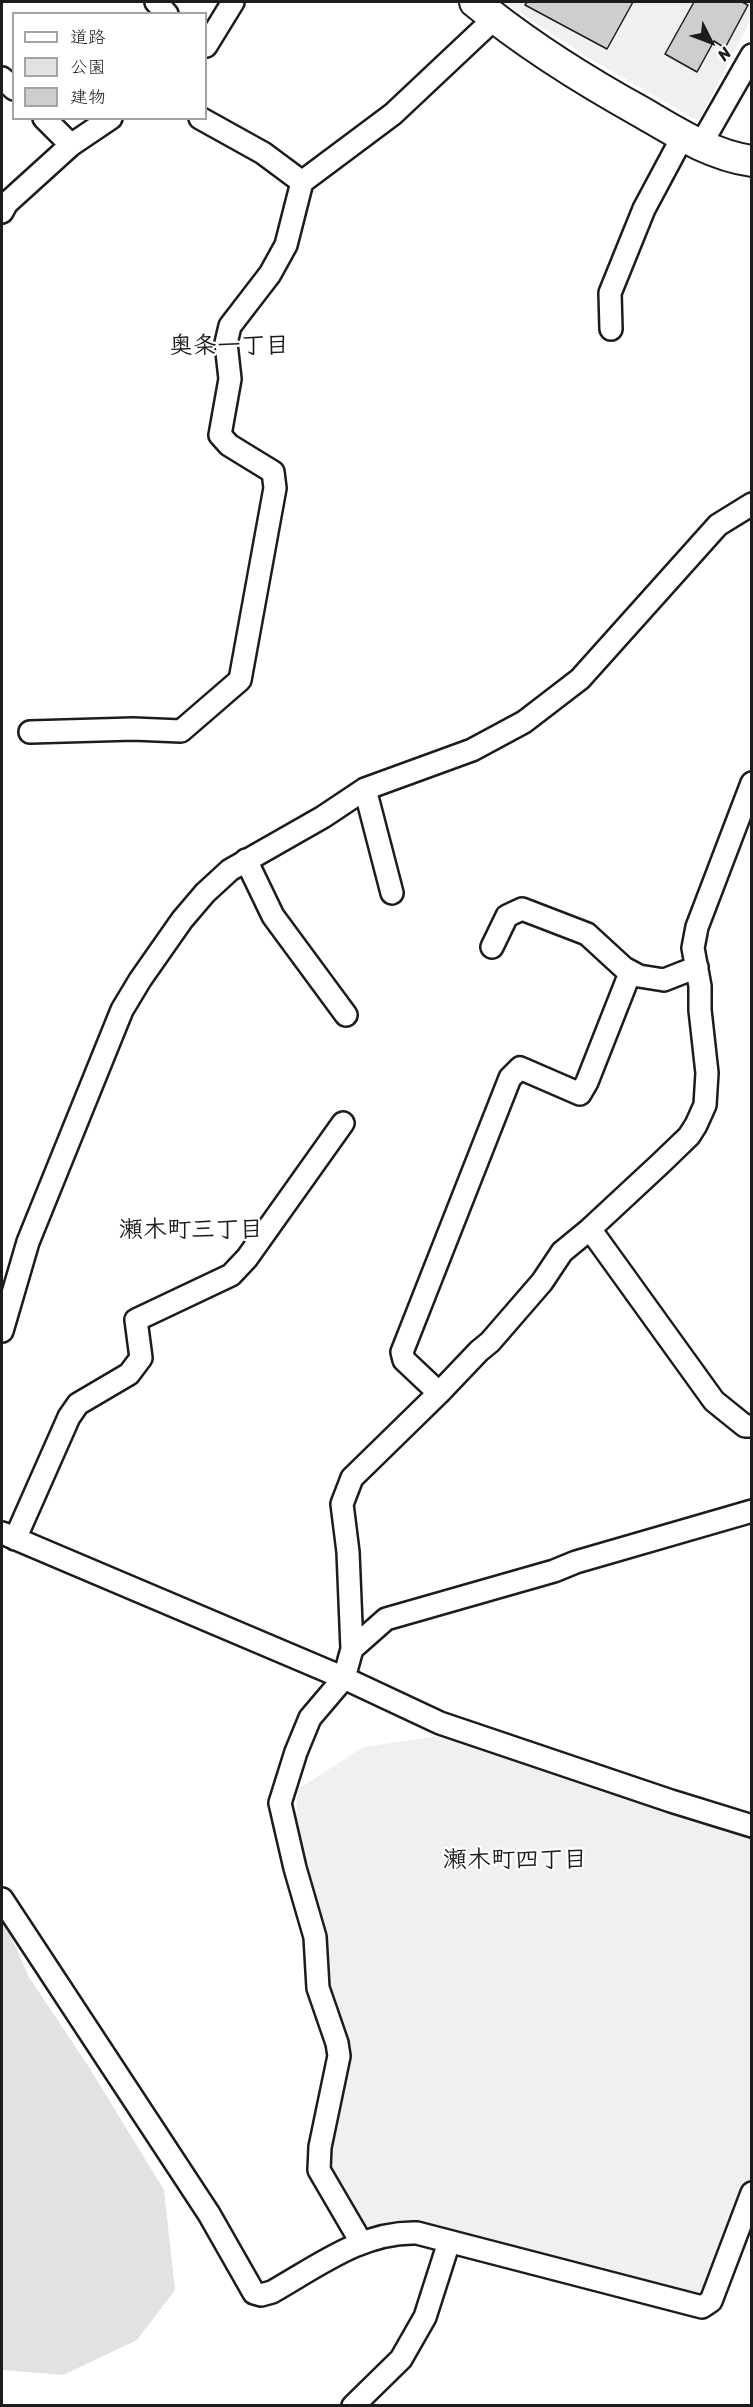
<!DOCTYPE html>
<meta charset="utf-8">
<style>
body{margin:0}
#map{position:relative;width:753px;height:2407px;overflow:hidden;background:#fff;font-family:Sriracha,"Klee One",sans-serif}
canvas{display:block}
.frame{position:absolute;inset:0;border:3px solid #1c1c1c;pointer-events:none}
.legend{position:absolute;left:12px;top:12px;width:195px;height:108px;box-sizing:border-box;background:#fff;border:2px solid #a4a4a4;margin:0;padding:8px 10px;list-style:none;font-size:18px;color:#1c1c1c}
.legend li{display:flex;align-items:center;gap:12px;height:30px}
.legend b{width:30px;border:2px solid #a4a4a4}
.north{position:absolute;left:681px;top:12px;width:60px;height:60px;-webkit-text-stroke:4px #fff;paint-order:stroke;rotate:132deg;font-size:16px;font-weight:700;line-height:24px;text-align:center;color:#1c1c1c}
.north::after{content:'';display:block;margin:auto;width:21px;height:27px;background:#1c1c1c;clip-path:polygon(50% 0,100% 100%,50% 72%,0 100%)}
</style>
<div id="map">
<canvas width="753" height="2407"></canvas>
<div class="frame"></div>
<ul class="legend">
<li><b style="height:8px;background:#fff"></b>道路</li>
<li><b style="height:16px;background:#e2e2e2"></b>公園</li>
<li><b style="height:16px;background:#cecece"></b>建物</li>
</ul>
<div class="north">N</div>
</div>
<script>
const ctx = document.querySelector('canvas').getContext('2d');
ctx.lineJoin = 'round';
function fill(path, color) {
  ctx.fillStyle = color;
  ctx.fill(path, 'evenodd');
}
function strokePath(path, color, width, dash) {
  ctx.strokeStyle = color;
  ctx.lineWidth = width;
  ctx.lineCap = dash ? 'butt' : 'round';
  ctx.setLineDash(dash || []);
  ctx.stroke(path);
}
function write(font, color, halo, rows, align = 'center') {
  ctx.font = font + ' Sriracha,"Klee One",sans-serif';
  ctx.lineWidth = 4.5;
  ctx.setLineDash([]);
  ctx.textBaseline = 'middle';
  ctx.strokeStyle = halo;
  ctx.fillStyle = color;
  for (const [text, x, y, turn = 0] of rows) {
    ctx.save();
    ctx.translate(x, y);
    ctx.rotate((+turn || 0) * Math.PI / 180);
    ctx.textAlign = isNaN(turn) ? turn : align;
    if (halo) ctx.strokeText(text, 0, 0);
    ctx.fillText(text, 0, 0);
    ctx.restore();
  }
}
fill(new Path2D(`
 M 504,2 L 751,2 L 751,19 L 698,121 L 589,58 Z
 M 467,1732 L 751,1822 L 751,2193 L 711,2301 L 449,2242 L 361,2242 L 319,2170 L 339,2056 L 295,1868 L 297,1790 L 363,1747 Z`), '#f0f0f0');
fill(new Path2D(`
 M 2,1916 L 29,1977 L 87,2064 L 164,2190 L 175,2290 L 137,2340 L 63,2375 L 2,2370 Z`), '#e2e2e2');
const building = new Path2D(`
 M 527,2 L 633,2 L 607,49 L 525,5 Z
 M 694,2 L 742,2 L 748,5 L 725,48 L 714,41 L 697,72 L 665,54 Z`);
fill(building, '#cecece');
strokePath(building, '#1c1c1c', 1.5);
const street = new Path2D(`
 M 156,2 L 167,14
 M 206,46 L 233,2
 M 2,78 L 14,89
 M 44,118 L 71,145
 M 200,118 L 263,153 L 302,182
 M 700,146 L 752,55
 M 2,212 L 7,203 L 71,145 L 111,118
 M 611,329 L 610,293 L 644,209 L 683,136
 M 30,732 L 133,729 L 181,731 L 240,680 L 275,488 L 273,472 L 229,445 L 220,435 L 230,379 L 226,343 L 230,326 L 270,274 L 286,245 L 302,182 L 393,114 L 495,18
 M 365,789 L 392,893
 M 246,860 L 273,916 L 346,1015
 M 492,947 L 507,916 L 522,909 L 587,934 L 624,968 L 639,976 L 664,980 L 697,967
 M 590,1229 L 714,1401 L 745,1426 L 752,1426
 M 2,1331 L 28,1242 L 122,1010 L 140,980 L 182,920 L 205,893 L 230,870 L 323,817 L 365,789 L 472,750 L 524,722 L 580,679 L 718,525 L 752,504
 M 439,1393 L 404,1360 L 402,1352 L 510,1078 L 520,1068 L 580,1094 L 587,1082 L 630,973
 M 2,1533 L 344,1678 L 440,1723 L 671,1801 L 752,1826
 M 15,1539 L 69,1417 L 78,1404 L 129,1374 L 141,1358 L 136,1320 L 231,1275 L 247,1258 L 343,1123
 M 352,1649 L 386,1619 L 554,1571 L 576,1562 L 752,1511
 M 2,1899 L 209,2214 L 254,2293 L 261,2295 L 272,2292 C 318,2266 363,2231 417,2233 L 702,2307 L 711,2301 L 752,2193
 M 361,2242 L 319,2170 L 320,2147 L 339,2056 L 337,2043 L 318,1988 L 315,1937 L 295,1868 L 280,1803 L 296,1752 L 310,1718 L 344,1678 L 352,1649 L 348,1552 L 342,1504 L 352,1478 L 439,1393 L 479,1351 L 490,1342 L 542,1282 L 562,1252 L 590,1229 L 661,1163 L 689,1136 L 696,1125 L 705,1105 L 707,1073 L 700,1010 L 700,986 L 693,948 L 697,927 L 752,783
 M 353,2406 L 401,2359 L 425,2317 L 449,2242`);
const secondary = new Path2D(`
 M 475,2 C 526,44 585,81 643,113 C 677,133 711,155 752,161`);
strokePath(street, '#1c1c1c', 26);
strokePath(secondary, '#1c1c1c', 34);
strokePath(street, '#fff', 21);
strokePath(secondary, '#fff', 30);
write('bold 24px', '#1c1c1c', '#fff', [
 ["奥条一丁目",229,347],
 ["瀬木町三丁目",191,1231],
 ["瀬木町四丁目",515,1861]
]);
</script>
